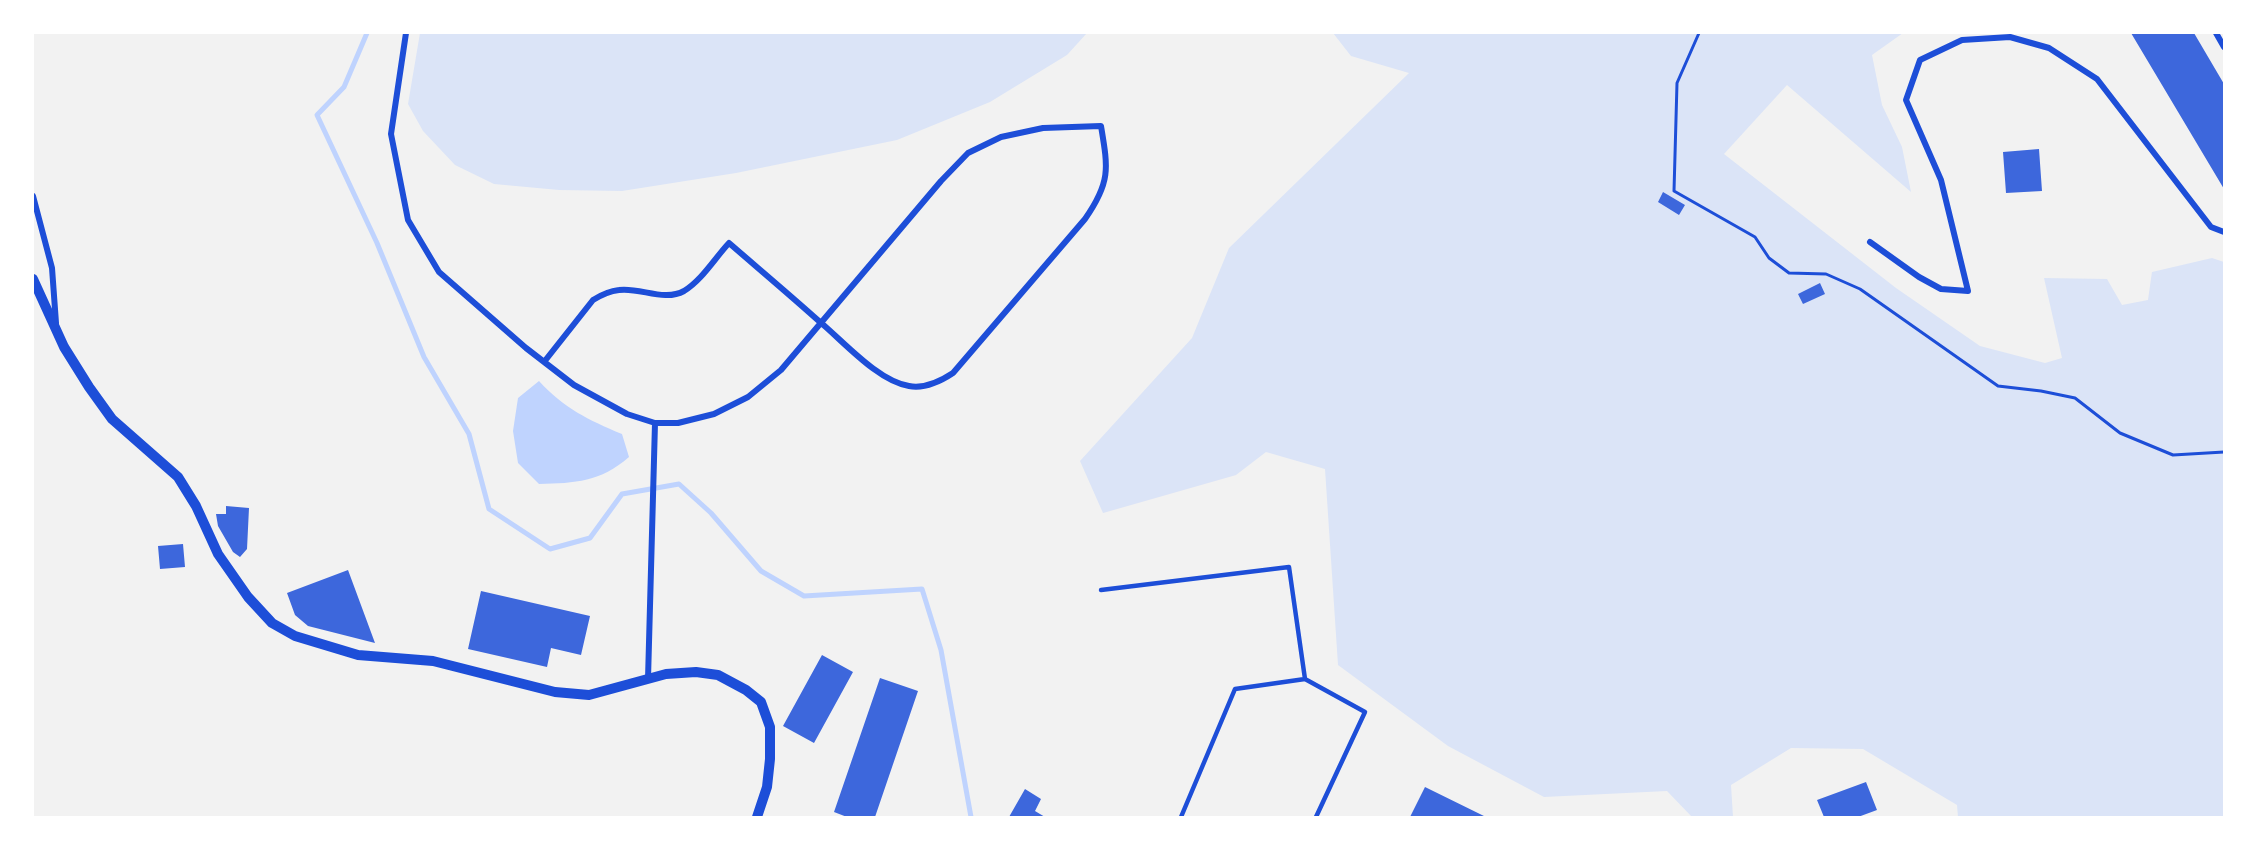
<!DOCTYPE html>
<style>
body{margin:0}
#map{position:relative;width:2257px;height:850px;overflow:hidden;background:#f2f2f2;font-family:"PT Sans Narrow",sans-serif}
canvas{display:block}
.frame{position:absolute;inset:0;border:34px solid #fff;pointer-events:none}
</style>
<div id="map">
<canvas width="2257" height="850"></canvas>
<div class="frame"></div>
</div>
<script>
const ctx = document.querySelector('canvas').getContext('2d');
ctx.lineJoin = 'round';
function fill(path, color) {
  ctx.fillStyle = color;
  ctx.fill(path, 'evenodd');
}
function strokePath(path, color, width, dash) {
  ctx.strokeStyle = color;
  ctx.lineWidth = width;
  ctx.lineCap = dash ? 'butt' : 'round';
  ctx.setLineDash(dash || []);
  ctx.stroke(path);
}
fill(new Path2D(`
 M 420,33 L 1087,33 L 1067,55 L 990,102 L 897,140 L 736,173 L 622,191 L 559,190 L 494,184 L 455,165 L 423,131 L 408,104 Z
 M 1333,33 L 1903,33 L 1872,55 L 1882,105 L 1902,147 L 1911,192 L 1787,85 L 1724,154 L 1896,288 L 1980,346 L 2045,363 L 2062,358 L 2044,278 L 2107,279 L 2122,305 L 2148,300 L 2152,272 L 2212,258 L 2224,262 L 2224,817 L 1958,817 L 1957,805 L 1863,749 L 1791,748 L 1731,785 L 1733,817 L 1692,817 L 1667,791 L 1544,797 L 1448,746 L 1338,665 L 1325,469 L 1266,452 L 1236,475 L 1103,513 L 1080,461 L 1192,338 L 1229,248 L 1409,73 L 1351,56 Z`), '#dbe4f7');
fill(new Path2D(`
 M 539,381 C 564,408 588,420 622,434 L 629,457 C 600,482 576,483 539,484 L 518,463 L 513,431 L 518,398 Z`), '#bfd3fe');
strokePath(new Path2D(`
 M 367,33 L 344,87 L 317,115 L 377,243 L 424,357 L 469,434 L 489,509 L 550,549 L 590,538 L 622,494 L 679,484 L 711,513 L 761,571 L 804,596 L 922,589 L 941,650 L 971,817`), '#bfd3fe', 5);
fill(new Path2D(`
 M 2131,33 L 2194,33 L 2224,84 L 2224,189 Z
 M 2039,149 L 2042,191 L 2006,193 L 2003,152 Z
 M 1663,192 L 1685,205 L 1679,215 L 1658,202 Z
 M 1820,283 L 1825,294 L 1803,304 L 1798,294 Z
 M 226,506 L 249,508 L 247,549 L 240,557 L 233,552 L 218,526 L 216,514 L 226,514 Z
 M 183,544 L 185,567 L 160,569 L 158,546 Z
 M 348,570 L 375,643 L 308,626 L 295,615 L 287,593 Z
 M 481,591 L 590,616 L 581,655 L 551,648 L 547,667 L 468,649 Z
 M 822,655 L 853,672 L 814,743 L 783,726 Z
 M 880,678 L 918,691 L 875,817 L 847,817 L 834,812 Z
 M 1866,782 L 1877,810 L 1858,817 L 1824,817 L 1817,800 Z
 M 1425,787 L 1486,817 L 1410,817 Z
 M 1025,789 L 1041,799 L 1035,811 L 1045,817 L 1009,817 Z`), '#3d67dc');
strokePath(new Path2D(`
 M 1699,33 L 1677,83 L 1674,191 L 1755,237 L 1769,258 L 1789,273 L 1826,274 L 1860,289 L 1998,386 L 2041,391 L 2075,398 L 2120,433 L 2173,455 L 2224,452`), '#1d4ed8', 3);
strokePath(new Path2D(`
 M 1101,590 L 1289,567 L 1305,679 L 1365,712 L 1316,817
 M 1181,817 L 1235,689 L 1305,679`), '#1d4ed8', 4.5);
strokePath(new Path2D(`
 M 406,33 L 391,134 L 408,220 L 439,272 L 526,348 L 574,385 L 627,414 L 655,423 L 678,423 L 714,414 L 748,397 L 781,370 L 941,181 L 968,153 L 1001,137 L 1043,128 L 1101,126 C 1108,168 1111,182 1085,219 L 953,373 C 941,381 925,389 909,386 C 878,381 844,342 820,322 C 790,295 759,269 729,243 C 715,258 702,280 684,291 C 664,302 640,287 619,290 C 610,291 601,295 593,300 L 544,362
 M 2216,33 L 2224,47
 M 33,196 L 52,268 L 56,323
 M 1870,242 L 1919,277 L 1941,289 L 1968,291 L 1941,180 L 1906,100 L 1920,60 L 1962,40 L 2010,37 L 2049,48 L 2097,79 L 2211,227 L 2224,232
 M 648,679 L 655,423`), '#1d4ed8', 6);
strokePath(new Path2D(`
 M 33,279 L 64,347 L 89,387 L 112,419 L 178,477 L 196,506 L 218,554 L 248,597 L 272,623 L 295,636 L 358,655 L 433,661 L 555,692 L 589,695 L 666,674 L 696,672 L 718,675 L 746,690 L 761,702 L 770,727 L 770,759 L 767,787 L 757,817`), '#1d4ed8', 10);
</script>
